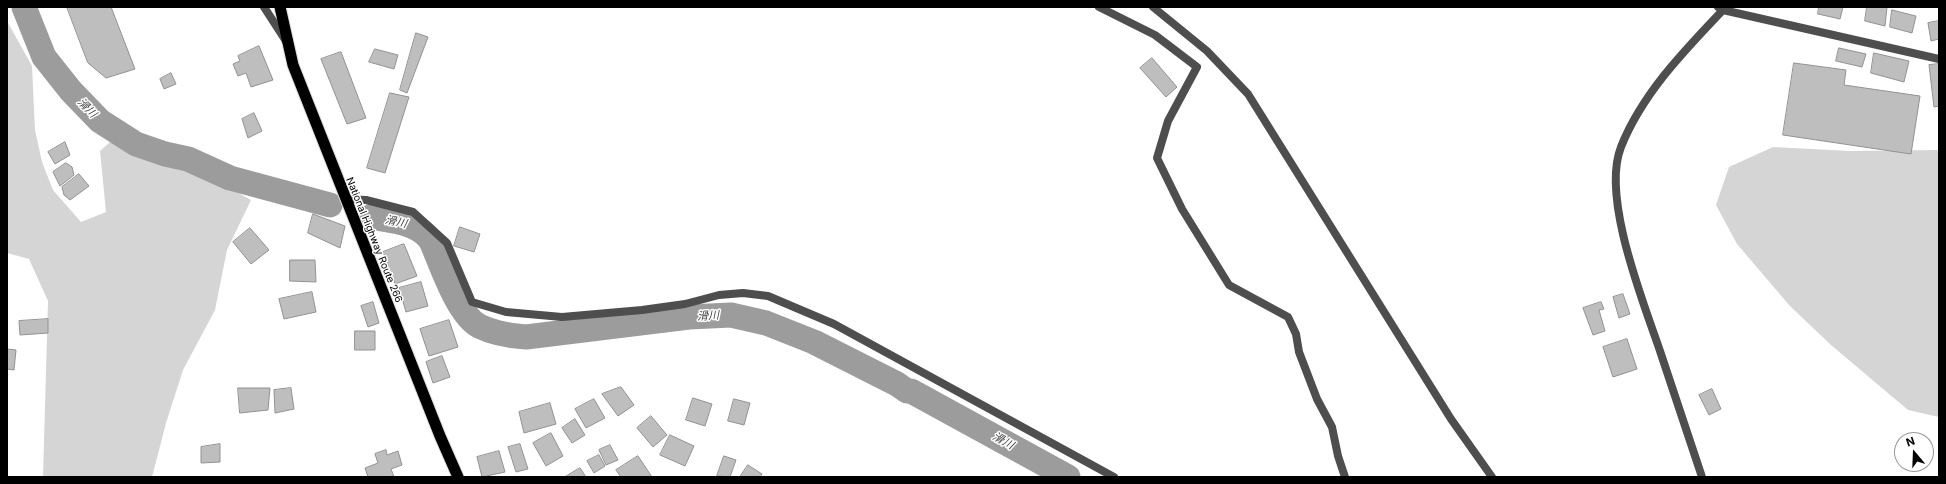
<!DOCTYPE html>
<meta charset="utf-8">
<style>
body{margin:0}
#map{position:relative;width:1946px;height:484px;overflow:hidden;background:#fff;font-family:Inter,sans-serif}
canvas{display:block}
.frame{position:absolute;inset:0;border:8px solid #000;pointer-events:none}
.north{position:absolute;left:1894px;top:432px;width:40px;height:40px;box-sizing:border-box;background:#fff;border:1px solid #999;border-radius:50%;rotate:341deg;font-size:11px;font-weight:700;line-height:16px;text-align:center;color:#000}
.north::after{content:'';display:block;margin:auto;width:14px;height:18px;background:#000;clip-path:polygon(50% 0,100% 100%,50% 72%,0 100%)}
</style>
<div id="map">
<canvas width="1946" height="484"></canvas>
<div class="frame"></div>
<div class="north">N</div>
</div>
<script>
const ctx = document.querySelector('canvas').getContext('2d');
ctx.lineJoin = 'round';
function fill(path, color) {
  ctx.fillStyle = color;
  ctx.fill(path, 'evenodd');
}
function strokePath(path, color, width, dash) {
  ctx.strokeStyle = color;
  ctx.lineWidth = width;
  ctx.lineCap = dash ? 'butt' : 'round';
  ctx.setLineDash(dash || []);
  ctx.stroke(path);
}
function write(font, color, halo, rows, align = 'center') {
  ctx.font = font + ' Inter,"Noto Sans JP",sans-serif';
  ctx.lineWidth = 3;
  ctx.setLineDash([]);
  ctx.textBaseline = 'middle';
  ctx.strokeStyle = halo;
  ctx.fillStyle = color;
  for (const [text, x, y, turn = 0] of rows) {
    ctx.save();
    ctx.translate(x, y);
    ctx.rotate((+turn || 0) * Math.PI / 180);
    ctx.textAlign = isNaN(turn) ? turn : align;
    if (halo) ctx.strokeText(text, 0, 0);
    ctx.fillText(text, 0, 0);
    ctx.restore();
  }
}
fill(new Path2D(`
 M 7,21 L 32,66 L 35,130 L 42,162 L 53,190 L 81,222 L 106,212 L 100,151 L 110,142 L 224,185 L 251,200 L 227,250 L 215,310 L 183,370 L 166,423 L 152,477 L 43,477 L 48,301 L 29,259 L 7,253 Z
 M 1773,147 L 1850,151 L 1939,150 L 1939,417 L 1908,410 L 1831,345 L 1790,306 L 1737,244 L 1716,205 L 1729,167 Z`), '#d5d5d5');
strokePath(new Path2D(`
 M 24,7 L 44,57 L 71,91 L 100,121 L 136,144 L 165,154 L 188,159 L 230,178 L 330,205
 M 370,217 C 392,221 418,222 431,241 C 441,263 457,314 479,326 C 493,333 510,336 526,337 L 689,317 L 731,315 L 766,323 L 814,342 L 897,384 L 907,391 L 911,391 L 1068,477`), '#9c9c9c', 25);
const building = new Path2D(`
 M 67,7 L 111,7 L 135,69 L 106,78 L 88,63 Z
 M 1819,7 L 1843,7 L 1840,19 L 1818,14 Z
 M 1867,7 L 1887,7 L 1885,26 L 1865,21 Z
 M 1892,10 L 1916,16 L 1912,33 L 1890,27 Z
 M 1939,21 L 1939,39 L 1931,41 L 1928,23 Z
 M 416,33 L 428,37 L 407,93 L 400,90 Z
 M 259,46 L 273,80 L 251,87 L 246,73 L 238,76 L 233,64 L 240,61 L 238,56 Z
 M 1839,48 L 1866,54 L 1862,67 L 1836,61 Z
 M 375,49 L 398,55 L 394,69 L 369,62 Z
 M 341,52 L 366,118 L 347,124 L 321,59 Z
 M 1874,53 L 1909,61 L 1904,82 L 1871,73 Z
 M 1152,58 L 1177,87 L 1166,97 L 1140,68 Z
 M 1794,63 L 1846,70 L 1844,85 L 1920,96 L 1911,154 L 1783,135 Z
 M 1939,64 L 1939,106 L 1934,107 L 1929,65 Z
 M 171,73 L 176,84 L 164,89 L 160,79 Z
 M 390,93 L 409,97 L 385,173 L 367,168 Z
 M 254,113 L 262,131 L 248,138 L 242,119 Z
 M 65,142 L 70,155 L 55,164 L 48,152 Z
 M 66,163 L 72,167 L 74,175 L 60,186 L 53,172 Z
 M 79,174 L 89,186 L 70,200 L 64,195 L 62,187 Z
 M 313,214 L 345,226 L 340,248 L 308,233 Z
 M 460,227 L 480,234 L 474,252 L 454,246 Z
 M 250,228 L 269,250 L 251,264 L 233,242 Z
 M 404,244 L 417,276 L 395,284 L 383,252 Z
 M 290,260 L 315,260 L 316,282 L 290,281 Z
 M 421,282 L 428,306 L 406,312 L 399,288 Z
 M 312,292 L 316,312 L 284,319 L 279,299 Z
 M 1623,294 L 1630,314 L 1619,318 L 1613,297 Z
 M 373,302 L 379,323 L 368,327 L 361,306 Z
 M 1601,302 L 1604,309 L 1599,310 L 1605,331 L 1593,335 L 1583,308 Z
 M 48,319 L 48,333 L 20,335 L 19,321 Z
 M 449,320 L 458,347 L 429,356 L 420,329 Z
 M 355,331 L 375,331 L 375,350 L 355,350 Z
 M 1627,339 L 1637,369 L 1613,377 L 1603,347 Z
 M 7,349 L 16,350 L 14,370 L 7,369 Z
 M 442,356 L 450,377 L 433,383 L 426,362 Z
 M 621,387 L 634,405 L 618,416 L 602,394 Z
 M 238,388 L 270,388 L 268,410 L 240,413 Z
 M 291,388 L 294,409 L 275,413 L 274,390 Z
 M 1712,389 L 1721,409 L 1709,415 L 1699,395 Z
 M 693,398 L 712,404 L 705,426 L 686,420 Z
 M 594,399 L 605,418 L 586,428 L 575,409 Z
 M 734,399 L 750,403 L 744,425 L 728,421 Z
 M 550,403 L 556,424 L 524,433 L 519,412 Z
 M 651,416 L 667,435 L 653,447 L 637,428 Z
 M 575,419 L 585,435 L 572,443 L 562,428 Z
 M 551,433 L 563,456 L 546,466 L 533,443 Z
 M 670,435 L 694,446 L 685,466 L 660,455 Z
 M 220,444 L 220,462 L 201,463 L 201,447 Z
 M 520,444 L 528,469 L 516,472 L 508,447 Z
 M 610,445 L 618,460 L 606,465 L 599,450 Z
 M 386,450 L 387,455 L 398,451 L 402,465 L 391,469 L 394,477 L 368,477 L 365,468 L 378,463 L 375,454 Z
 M 499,451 L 505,472 L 482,477 L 477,457 Z
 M 599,455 L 605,466 L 594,473 L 587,461 Z
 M 638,456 L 652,477 L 621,477 L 616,470 Z
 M 724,456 L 736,460 L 730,477 L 717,476 Z
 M 748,465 L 762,474 L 760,477 L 740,477 Z
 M 580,468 L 586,477 L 565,477 Z`);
fill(building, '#bebebe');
strokePath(building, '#929292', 1);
const trunk = new Path2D(`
 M 280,7 L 293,65 L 440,436 L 458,477`);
strokePath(trunk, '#dbdbdb', 13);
strokePath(new Path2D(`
 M 1099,7 L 1155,35 L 1197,67 L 1168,121 L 1157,158 L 1182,209 L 1229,285 L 1288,317 L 1296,334 L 1299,352 L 1317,399 L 1332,427 L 1338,456 L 1345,477
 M 1153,7 L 1207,51 L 1248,94 L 1451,419 L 1492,477
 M 1718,7 L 1723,10 L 1939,59
 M 345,199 L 366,200 L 413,212 L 447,243 L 472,302 L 506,312 L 562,317 L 642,310 L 685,304 L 719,295 L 743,293 L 768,296 L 834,324 L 1114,477
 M 1702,477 C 1688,435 1674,393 1660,351 C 1643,301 1601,197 1621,147 C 1642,94 1684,51 1723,10`), '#4e4e4e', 8);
strokePath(new Path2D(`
 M 264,7 L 286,41`), '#4e4e4e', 8);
strokePath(trunk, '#000', 11);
write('10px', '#000', '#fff', [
 ["National Highway Route 266",374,240,68]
]);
write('italic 11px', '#3d3d3d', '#fff', [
 ["滑川",87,108,46],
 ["滑川",396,222,12],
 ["滑川",708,316,-3],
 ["滑川",1003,441,29]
]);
</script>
